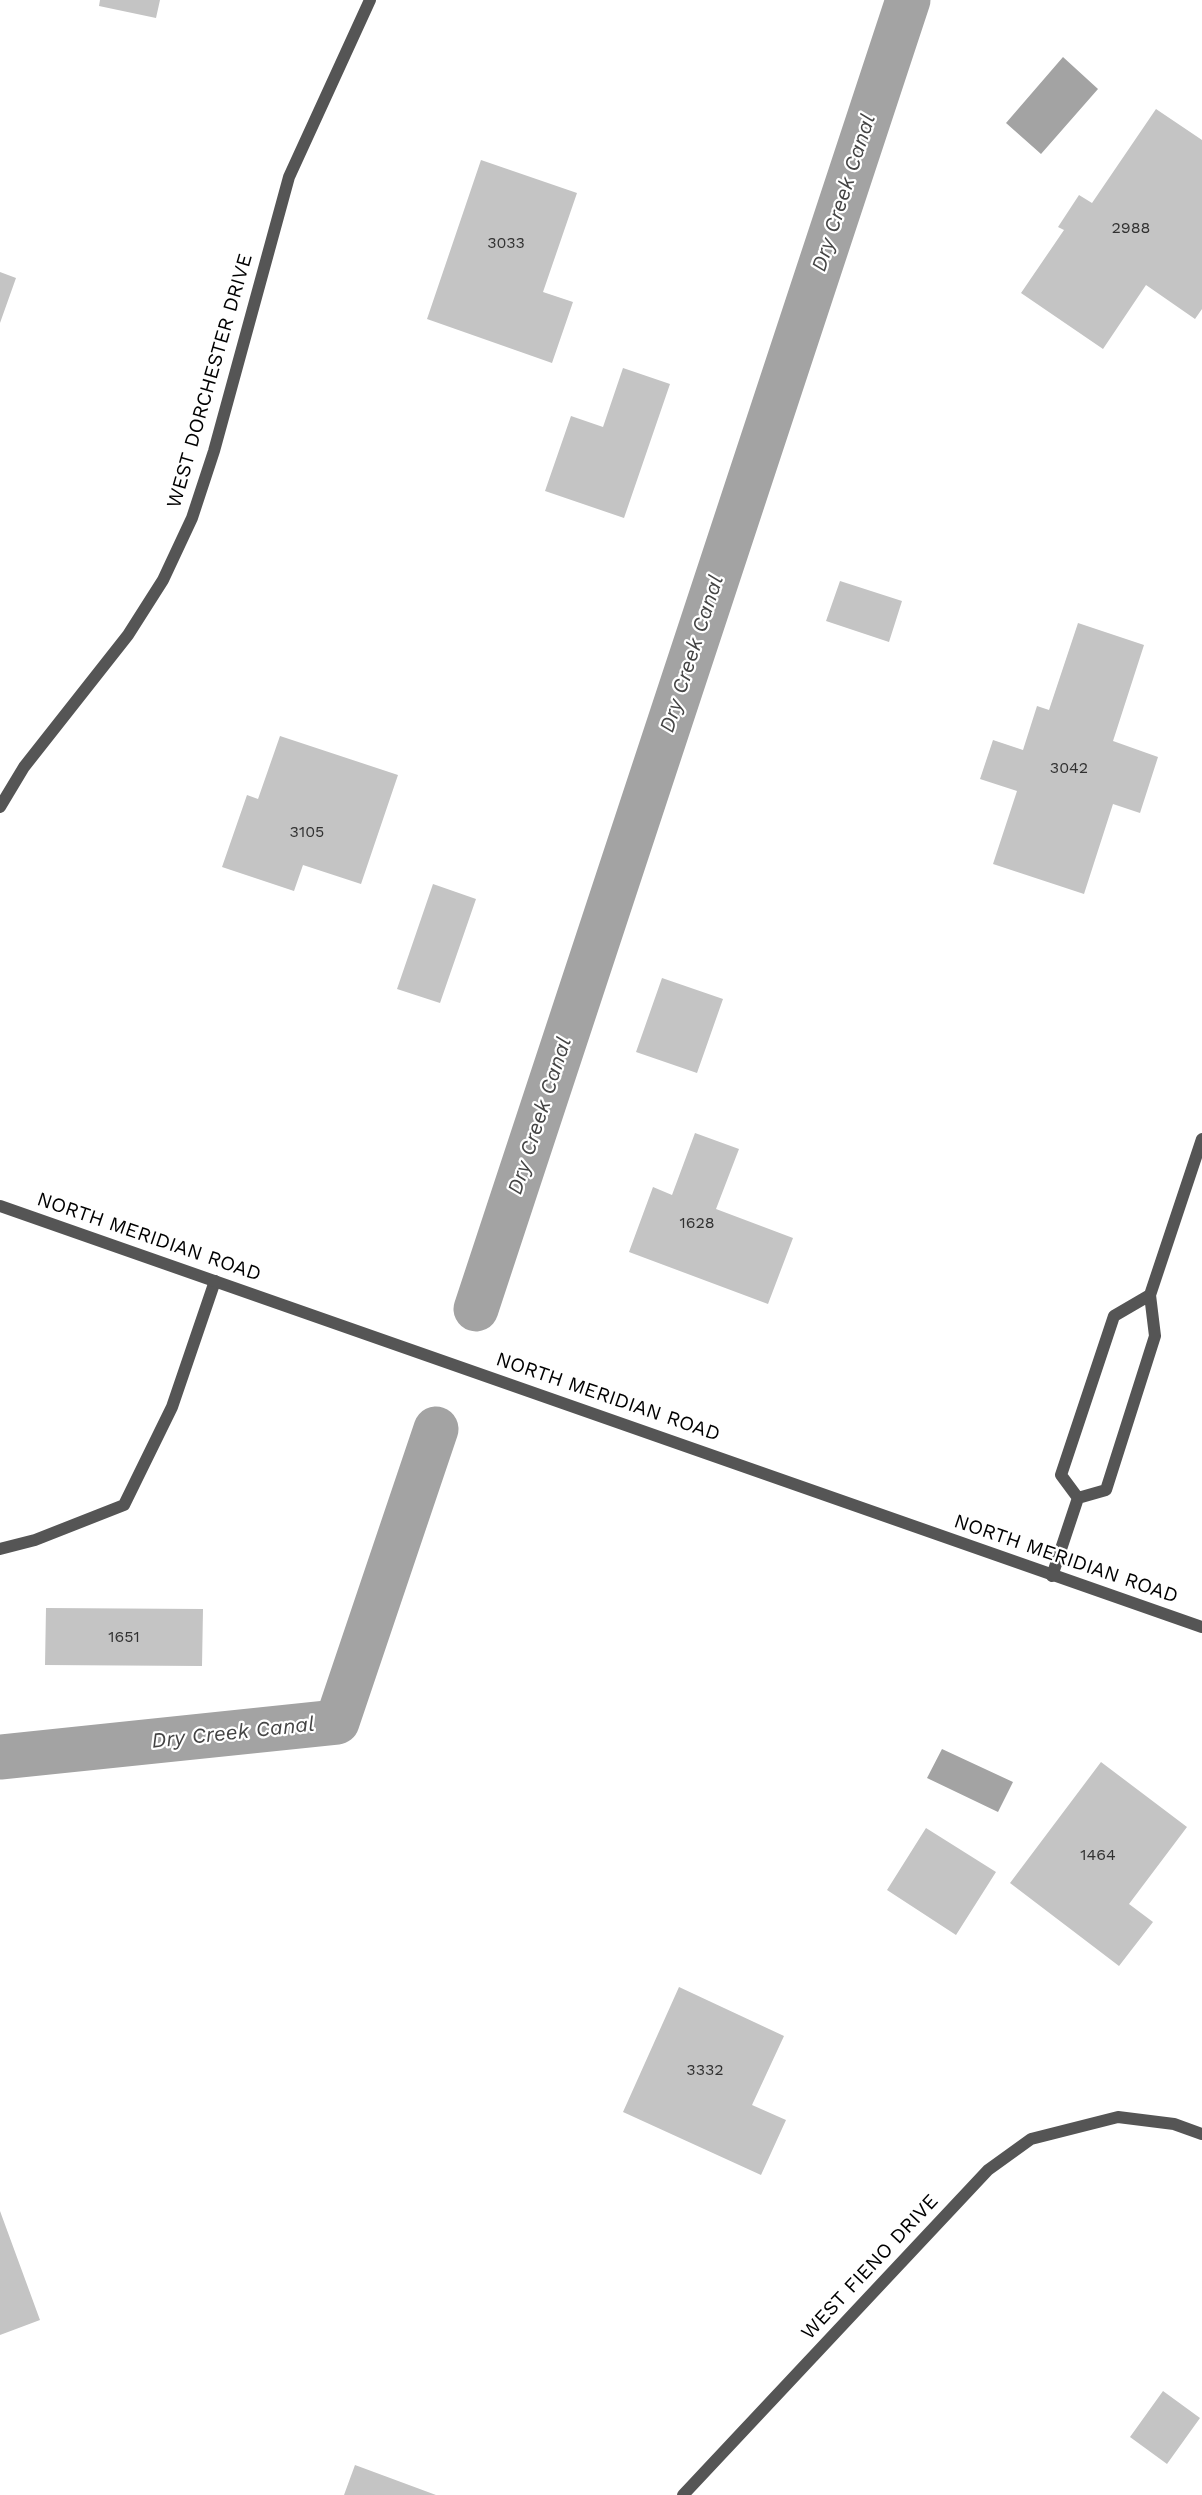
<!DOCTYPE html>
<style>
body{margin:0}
canvas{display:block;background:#fff}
</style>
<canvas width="1202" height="2495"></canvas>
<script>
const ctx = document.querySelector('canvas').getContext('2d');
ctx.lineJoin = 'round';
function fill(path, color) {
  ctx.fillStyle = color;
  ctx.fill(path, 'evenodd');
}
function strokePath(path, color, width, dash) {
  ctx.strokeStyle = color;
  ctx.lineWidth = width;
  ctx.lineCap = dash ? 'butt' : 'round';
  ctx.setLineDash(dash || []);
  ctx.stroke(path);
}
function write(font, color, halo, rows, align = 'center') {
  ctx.font = font + ' "Work Sans",sans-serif';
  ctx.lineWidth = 4.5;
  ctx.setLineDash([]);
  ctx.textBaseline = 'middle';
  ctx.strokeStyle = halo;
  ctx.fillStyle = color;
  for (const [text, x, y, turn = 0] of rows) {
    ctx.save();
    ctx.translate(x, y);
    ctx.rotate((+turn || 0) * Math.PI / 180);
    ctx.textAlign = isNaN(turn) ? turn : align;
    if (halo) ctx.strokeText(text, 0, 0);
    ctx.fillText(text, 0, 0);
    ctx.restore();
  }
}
fill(new Path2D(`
 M 1063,57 L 1098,89 L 1041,154 L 1006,123 Z
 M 942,1749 L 1013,1782 L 998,1812 L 927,1778 Z`), '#a3a3a3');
strokePath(new Path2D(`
 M 476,1309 L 908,0
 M 0,1757 L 337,1722 L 436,1429`), '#a3a3a3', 45);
fill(new Path2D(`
 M 100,0 L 160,0 L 156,18 L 99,6 Z
 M 1156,109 L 1202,140 L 1202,309 L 1195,319 L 1146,285 L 1103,349 L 1021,293 L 1064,230 L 1058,227 L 1079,195 L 1092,203 Z
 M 481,160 L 577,193 L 543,292 L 573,302 L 552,363 L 427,319 Z
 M 0,272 L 16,278 L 0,323 Z
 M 623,368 L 670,384 L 624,518 L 545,491 L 571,416 L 603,427 Z
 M 840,581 L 902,601 L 889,642 L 826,621 Z
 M 1078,623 L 1144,645 L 1113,741 L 1158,757 L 1140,813 L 1113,804 L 1084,894 L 993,864 L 1017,791 L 980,779 L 993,740 L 1023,750 L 1037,706 L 1049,710 Z
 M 280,736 L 398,775 L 361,884 L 303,865 L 294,891 L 222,867 L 247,795 L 258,799 Z
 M 433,884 L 476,899 L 440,1003 L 397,989 Z
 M 662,978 L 723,999 L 697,1073 L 636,1052 Z
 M 695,1133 L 739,1149 L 716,1209 L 793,1238 L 768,1304 L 629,1252 L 653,1187 L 672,1195 Z
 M 46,1608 L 203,1609 L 202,1666 L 45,1665 Z
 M 1101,1762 L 1187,1827 L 1129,1904 L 1153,1922 L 1119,1966 L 1010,1883 Z
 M 926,1828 L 996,1872 L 956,1935 L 887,1890 Z
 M 679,1987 L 784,2036 L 752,2105 L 786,2120 L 761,2175 L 623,2112 Z
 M 0,2211 L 40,2320 L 0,2335 Z
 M 1163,2391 L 1200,2418 L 1167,2464 L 1130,2437 Z
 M 355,2465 L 436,2495 L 344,2495 Z`), '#c4c4c4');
strokePath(new Path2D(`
 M 0,1549 L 35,1540 L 124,1505 L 172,1407 L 215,1281`), '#555', 12);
strokePath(new Path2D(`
 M 0,807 L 24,767 L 128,635 L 163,580 L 192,518 L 214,451 L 289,177 L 370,0
 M 1150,1295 L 1114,1316 L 1061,1475 L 1078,1498 L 1106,1490 L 1155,1336 L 1150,1295 L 1202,1139
 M 1052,1576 L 1078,1498
 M 683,2495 L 988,2170 L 1031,2139 L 1118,2117 L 1174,2124 L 1202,2134`), '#555', 12);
strokePath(new Path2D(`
 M 0,1206 L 1202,1627`), '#555', 12);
write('16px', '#313131', null, [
 ["2988",1131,228],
 ["3033",506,243],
 ["3042",1069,768],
 ["3105",307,832],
 ["1628",697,1223],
 ["1651",124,1637],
 ["1464",1098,1855],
 ["3332",705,2070]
]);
write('20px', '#000', '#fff', [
 ["WEST DORCHESTER DRIVE",210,381,-74],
 ["NORTH MERIDIAN ROAD",149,1237,19],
 ["NORTH MERIDIAN ROAD",608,1397,19],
 ["NORTH MERIDIAN ROAD",1066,1559,19],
 ["WEST FIENO DRIVE",870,2267,-47]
]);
write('italic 21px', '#444', '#fff', [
 ["Dry Creek Canal",844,193,-72],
 ["Dry Creek Canal",692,654,-72],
 ["Dry Creek Canal",540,1116,-72],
 ["Dry Creek Canal",233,1733,-6]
]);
</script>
